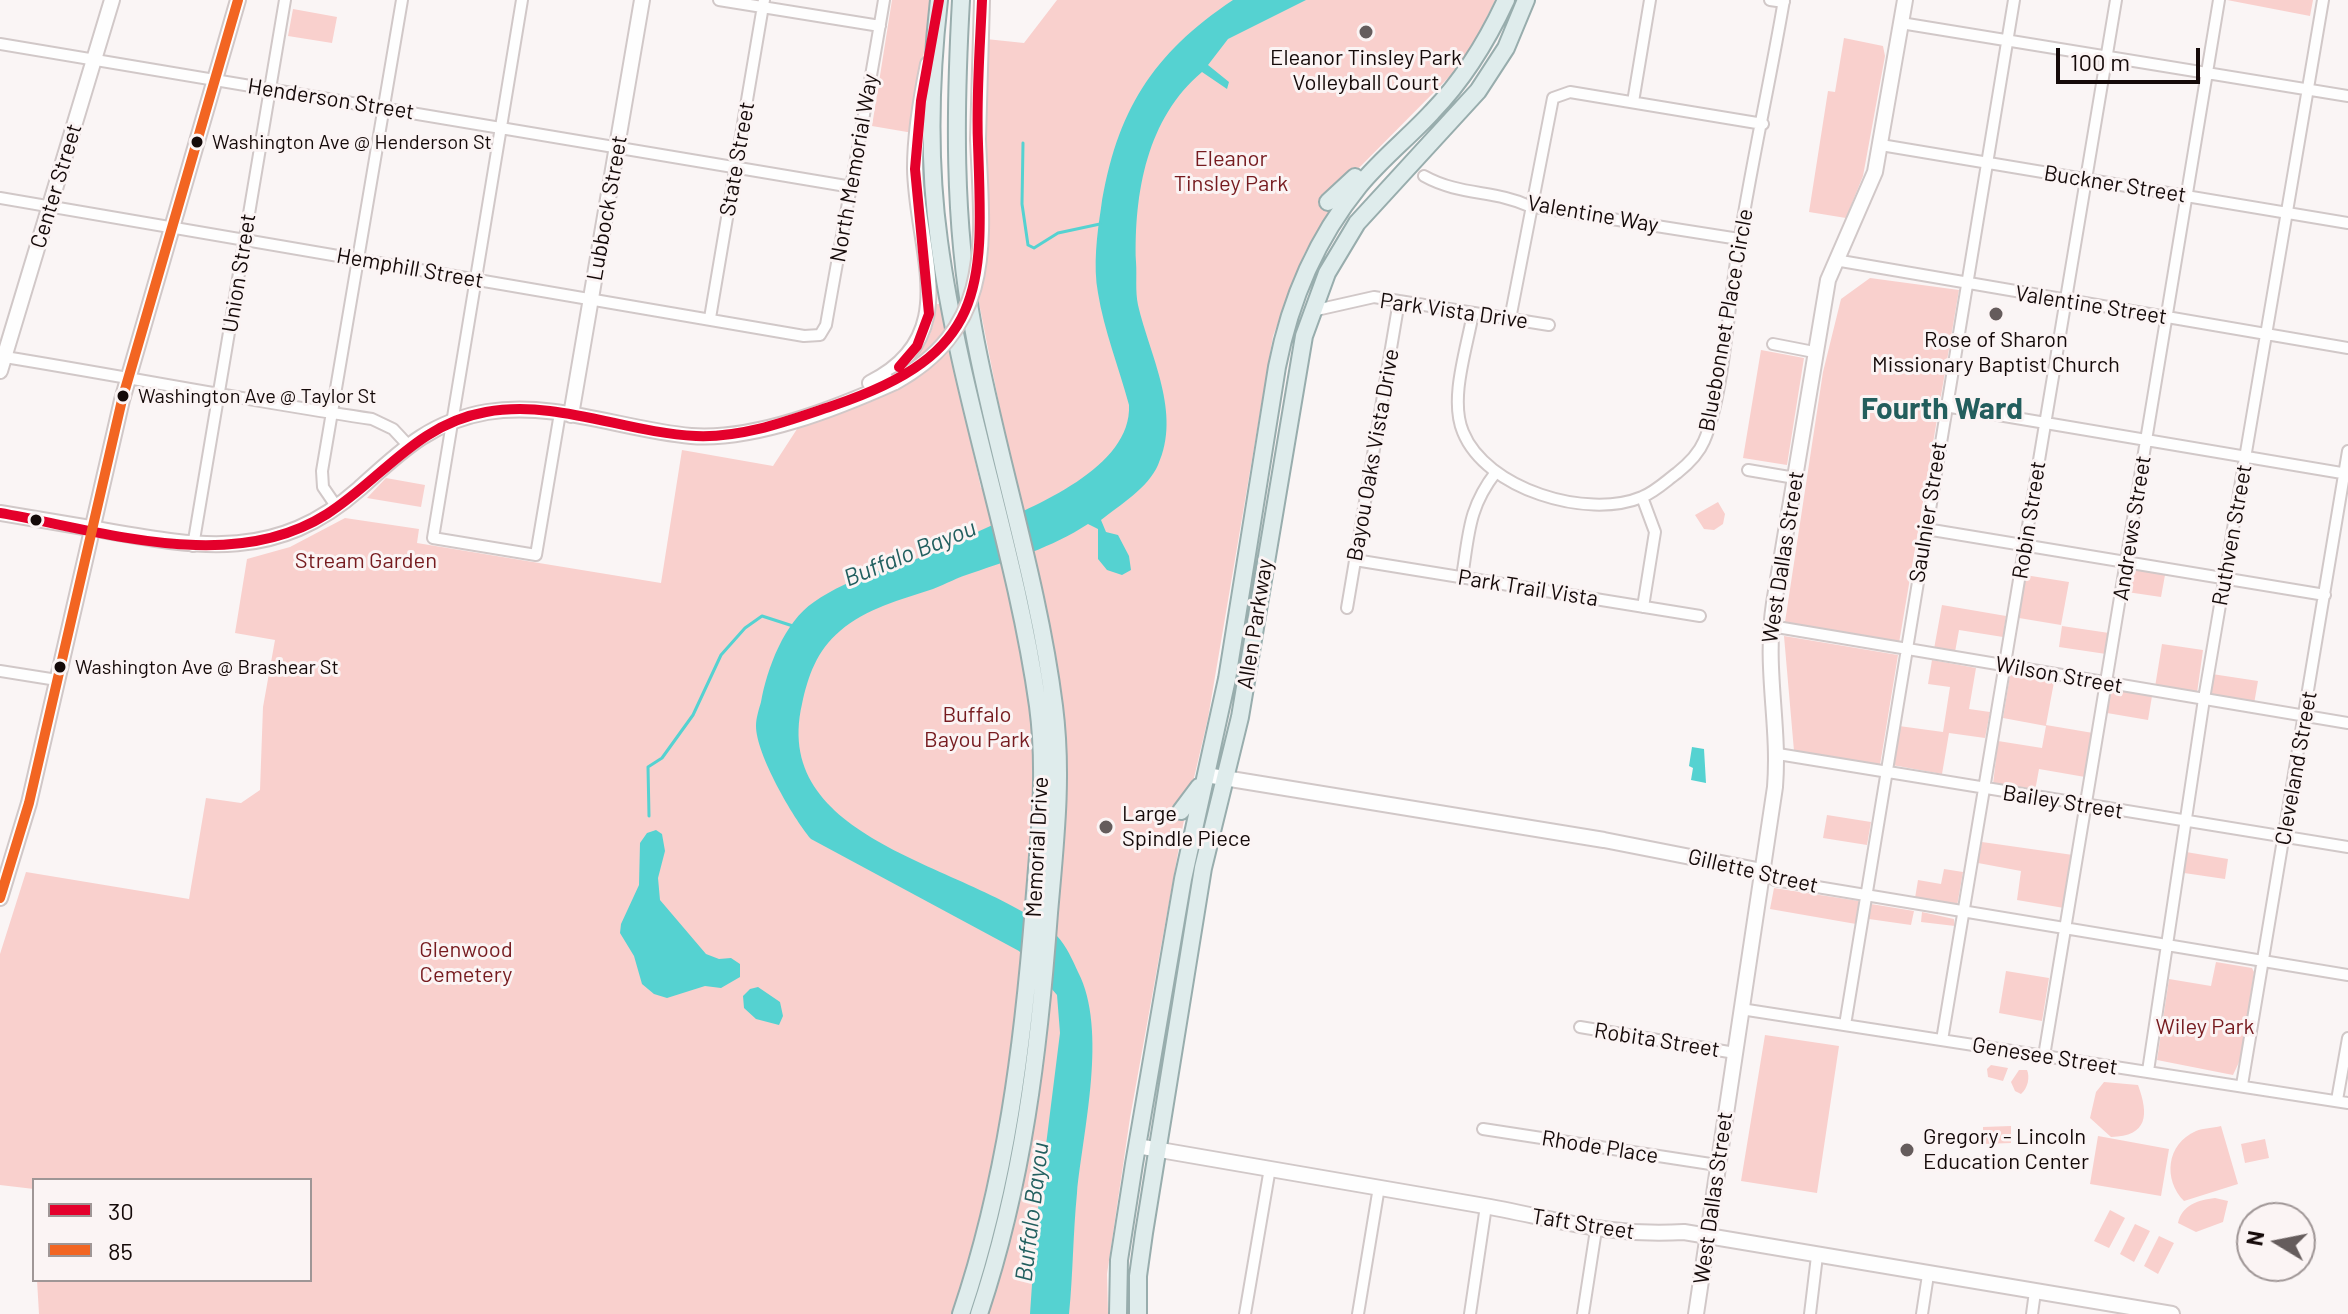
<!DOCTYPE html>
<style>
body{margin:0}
#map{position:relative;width:2348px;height:1314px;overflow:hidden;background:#faf5f5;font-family:Barlow,sans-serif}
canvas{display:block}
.legend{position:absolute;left:32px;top:1178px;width:280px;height:104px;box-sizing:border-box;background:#fbf4f4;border:2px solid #9f9696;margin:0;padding:10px 14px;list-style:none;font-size:24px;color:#150a09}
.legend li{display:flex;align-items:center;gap:16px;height:40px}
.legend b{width:40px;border:2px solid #9f9696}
.north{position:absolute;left:2236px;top:1202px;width:80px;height:80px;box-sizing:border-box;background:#fbf4f4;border:2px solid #9f9696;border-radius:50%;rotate:280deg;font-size:22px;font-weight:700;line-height:32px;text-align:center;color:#150a09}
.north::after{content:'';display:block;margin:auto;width:28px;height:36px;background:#655c5c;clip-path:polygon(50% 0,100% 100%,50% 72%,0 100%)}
.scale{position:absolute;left:2056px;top:48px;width:144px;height:36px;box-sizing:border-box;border:4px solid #150a09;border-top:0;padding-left:10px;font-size:24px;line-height:28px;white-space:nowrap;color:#150a09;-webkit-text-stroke:6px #fbf4f4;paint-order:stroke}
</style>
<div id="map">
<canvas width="2348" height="1314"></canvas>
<ul class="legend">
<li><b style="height:10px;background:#e4002b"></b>30</li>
<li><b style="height:10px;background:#f26522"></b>85</li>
</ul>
<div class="north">N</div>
<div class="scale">100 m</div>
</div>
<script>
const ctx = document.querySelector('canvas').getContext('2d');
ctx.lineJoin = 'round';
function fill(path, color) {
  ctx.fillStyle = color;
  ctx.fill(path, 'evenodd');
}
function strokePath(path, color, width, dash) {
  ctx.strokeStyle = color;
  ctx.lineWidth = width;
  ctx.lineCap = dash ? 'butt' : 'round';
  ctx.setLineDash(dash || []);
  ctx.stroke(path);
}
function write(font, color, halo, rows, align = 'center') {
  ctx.font = font + ' Barlow,sans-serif';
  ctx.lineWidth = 6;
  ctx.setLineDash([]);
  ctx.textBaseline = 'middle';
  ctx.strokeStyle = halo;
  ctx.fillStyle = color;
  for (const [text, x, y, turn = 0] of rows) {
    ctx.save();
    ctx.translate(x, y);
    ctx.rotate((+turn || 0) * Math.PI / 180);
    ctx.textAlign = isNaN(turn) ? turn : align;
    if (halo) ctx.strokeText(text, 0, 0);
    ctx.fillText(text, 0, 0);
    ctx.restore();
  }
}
fill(new Path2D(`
 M 892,0 L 931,0 L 913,133 L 872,126 Z
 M 1057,0 L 1495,0 L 1475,41 L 1453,73 L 1347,180 L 1304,254 L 1273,336 L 1208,718 L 1183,825 L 1130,1118 L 1107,1274 L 1108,1314 L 39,1314 L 37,1280 L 310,1280 L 310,1180 L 34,1180 L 34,1189 L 0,1185 L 0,954 L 26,872 L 189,899 L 206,798 L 241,803 L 260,790 L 263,707 L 275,640 L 235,633 L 247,559 L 290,547 L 345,518 L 419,529 L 417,543 L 661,583 L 682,450 L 773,466 L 797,429 L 903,385 L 903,370 C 923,353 936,332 935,304 L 940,304 L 981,488 L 1014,480 L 978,298 C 996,245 986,193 985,139 C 984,106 986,72 986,39 L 1024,43 Z
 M 2227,0 L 2313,0 L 2310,16 Z
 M 293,9 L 337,17 L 332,43 L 288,36 Z
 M 1844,38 L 1883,46 L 1885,56 L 1863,176 L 1846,218 L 1809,212 L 1828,91 L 1835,92 Z
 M 1870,278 L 1959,290 L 1899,643 L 1785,622 L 1823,372 L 1841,299 Z
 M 1761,350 L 1804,358 L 1787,465 L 1743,458 Z
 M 386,478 L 425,485 L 421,507 L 367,498 Z
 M 1718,502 L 1725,514 L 1723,524 L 1714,530 L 1704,529 L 1695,515 Z
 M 2130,569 L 2165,575 L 2161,597 L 2127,592 Z
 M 2025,575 L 2069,582 L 2061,625 L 2019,618 Z
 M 1942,605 L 2006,616 L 2003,637 L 1959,630 L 1955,652 L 1934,649 Z
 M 2062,626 L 2109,633 L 2106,654 L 2059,647 Z
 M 1784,636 L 1898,655 L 1880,765 L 1794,751 Z
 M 2162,644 L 2203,650 L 2197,693 L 2155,687 Z
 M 1932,660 L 1976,668 L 1969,709 L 1990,712 L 1985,738 L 1949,733 L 1942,774 L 1892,765 L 1899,726 L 1943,732 L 1950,687 L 1928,684 Z
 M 2212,674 L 2258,681 L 2254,704 L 2213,697 L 2209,694 Z
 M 2010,675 L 2054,682 L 2046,725 L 2093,733 L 2085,777 L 2039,769 L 2035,791 L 1993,784 L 1998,741 L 2042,748 L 2046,726 L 2003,718 Z
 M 2111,689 L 2152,696 L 2148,720 L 2107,713 Z
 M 1827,815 L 1871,822 L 1867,845 L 1823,838 Z
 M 1982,842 L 2073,855 L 2064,908 L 2017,900 L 2021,871 L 1978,863 Z
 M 2186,852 L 2228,859 L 2225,879 L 2184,873 Z
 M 1944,869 L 1963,872 L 1957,906 L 1915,898 L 1918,880 L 1941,884 Z
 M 1774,888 L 1859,901 L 1856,924 L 1770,909 Z
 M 1871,904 L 1914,911 L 1911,925 L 1869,919 Z
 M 1922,912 L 1954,919 L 1955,926 L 1921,922 Z
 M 2216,962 L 2252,968 L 2254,972 L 2241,1058 L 2233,1075 L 2157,1060 L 2169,979 L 2211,986 Z
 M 2006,971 L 2049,978 L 2042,1021 L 1999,1013 Z
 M 1765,1035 L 1839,1046 L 1817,1193 L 1741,1181 Z
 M 1991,1065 L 2008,1068 L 2003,1081 L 1988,1077 L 1987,1069 Z
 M 2019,1070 L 2027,1070 C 2030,1077 2028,1088 2021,1094 L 2015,1091 L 2011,1082 Z
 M 2104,1082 L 2138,1085 C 2149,1115 2148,1136 2111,1137 L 2090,1118 L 2096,1092 Z
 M 2011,1126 L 2011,1143 L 1983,1144 L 1983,1127 Z
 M 2221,1126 L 2238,1184 L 2184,1201 C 2163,1180 2166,1144 2196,1131 C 2203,1128 2213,1128 2221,1126 Z
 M 2098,1136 L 2169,1149 L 2161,1196 L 2090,1184 Z
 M 2265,1139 L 2269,1158 L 2245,1163 L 2241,1144 Z
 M 2215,1198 L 2228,1201 L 2223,1222 L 2196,1232 L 2178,1223 C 2182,1205 2198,1200 2215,1198 Z
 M 2110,1210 L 2125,1218 L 2109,1248 L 2094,1241 Z
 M 2135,1224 L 2150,1231 L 2134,1262 L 2120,1254 Z
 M 2159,1236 L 2174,1243 L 2158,1274 L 2144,1266 Z`), '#f9d0cd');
fill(new Path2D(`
 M 1233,0 L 1306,0 L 1228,39 L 1208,65 L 1229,82 L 1227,89 L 1202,72 C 1147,118 1134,193 1136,262 C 1137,276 1135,291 1138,305 C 1150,356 1182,413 1158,465 C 1148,488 1120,505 1101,520 L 1106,532 L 1118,535 L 1129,556 L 1131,570 L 1122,575 L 1107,570 L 1098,559 L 1098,529 L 1088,524 C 1051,548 1013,559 972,573 C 958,577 946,584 933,589 C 900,600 867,608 840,631 C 817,650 808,676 802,704 C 769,847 980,865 1057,936 C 1066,945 1073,961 1078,972 C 1108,1030 1083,1130 1077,1193 C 1073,1233 1073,1274 1069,1314 L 1030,1314 L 1036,1225 L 1060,1033 L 1057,995 L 1019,951 L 811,839 C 793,818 756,754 756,726 C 756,718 759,709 761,702 C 767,669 784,622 814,602 C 851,576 900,565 943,550 C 958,544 971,534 986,528 C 1034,506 1132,468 1129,405 C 1119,368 1104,330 1098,293 C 1093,266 1097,234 1101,208 C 1116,112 1152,54 1233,0 Z
 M 1692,747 L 1704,749 L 1706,783 L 1691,780 L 1693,768 L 1689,766 Z
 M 656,830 L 662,834 L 665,851 L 658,878 L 660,900 L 706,954 L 719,959 L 731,958 L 740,964 L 740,977 L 721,988 L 705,986 L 667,998 L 654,994 L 642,984 L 634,956 L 620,933 L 621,924 L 639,885 L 640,843 L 647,833 Z
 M 758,987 L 780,1002 L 783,1016 L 779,1025 L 756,1019 L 744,1008 L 743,996 L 750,989 Z`), '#55d2d1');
strokePath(new Path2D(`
 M 1023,143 L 1022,204 L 1028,245 L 1034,248 L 1058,233 L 1100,224
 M 649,816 L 648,767 L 662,758 L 693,715 L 721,655 L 745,628 L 762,616 L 793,626`), '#55d2d1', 3);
const minor = new Path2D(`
 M 522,0 L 433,538 L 536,555 L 560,413
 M 719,0 L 880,26
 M 1770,0 L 1784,2
 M 1901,23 L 2348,96
 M 0,44 L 852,187
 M 1633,102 L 1650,0
 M 1881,145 L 2348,223
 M 1424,176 C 1460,196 1495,190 1529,206 L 1739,239
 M 0,198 L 804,336 L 820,335 L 826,325 C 845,216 866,109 884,0
 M 1835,260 L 2348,348
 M 1312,311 L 1374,297 L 1549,325
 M 1473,313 C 1467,348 1449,399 1463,432 C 1486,489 1587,520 1642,497 C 1655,492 1666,481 1677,473 C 1687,465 1699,453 1704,441 C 1723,398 1728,311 1736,262 C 1749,174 1769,88 1784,0
 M 710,318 L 764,0
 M 1510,319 L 1553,98 L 1570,92 L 1763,124
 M 1773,344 L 1814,352
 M 5,357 C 128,377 249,401 372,419 L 393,429 L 407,444
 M 1945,406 L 2348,474
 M 1748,470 L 1795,478
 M 1642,497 L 1655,532 L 1643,607
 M 336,506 L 323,487 L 322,471 L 402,0
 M 1926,529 L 2325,595
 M 193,546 L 285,0
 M 1355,560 L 1700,616
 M 1462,577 C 1469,534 1468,508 1496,472
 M 1347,608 L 1399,301
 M 1771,626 L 2348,723
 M 0,671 L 57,680
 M 1778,754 L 2348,847
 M 1762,871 L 1775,880 L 2348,975
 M 1741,1009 L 2348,1103
 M 1845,1025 L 2014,0
 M 1580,1027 L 1735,1053
 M 1942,1040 L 2116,0
 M 2044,1056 L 2219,0
 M 2148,1071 L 2204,699 L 2323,0
 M 2242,1085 L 2348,451
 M 2337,1100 L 2348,1038
 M 1483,1129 L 1717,1165
 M 1245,1314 L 1270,1168
 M 1358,1314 L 1379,1187
 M 1470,1314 L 1486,1206
 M 1583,1314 L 1596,1230
 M 1810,1314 L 1817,1256
 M 1922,1314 L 1928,1275
 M 2032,1314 L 2035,1292`);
const tertiary = new Path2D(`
 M 978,139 L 982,0
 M 0,371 L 112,0
 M 870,383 C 965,336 916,251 915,168 C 915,133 921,98 928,64
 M 571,415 L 642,0
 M 90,528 C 193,546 273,565 359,489 C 400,452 429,422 487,412 C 556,401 624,430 691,436 C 754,441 837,408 895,382
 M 1206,775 L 1604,840 L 1762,871
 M 1137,1146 C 1251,1166 1365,1185 1479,1205 C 1554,1218 1605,1237 1684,1232 L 2172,1314`);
const secondary = new Path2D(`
 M 0,513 L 90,528
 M 0,898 L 29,803 L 122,400 L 238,0
 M 1696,1314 L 1775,787 C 1780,723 1764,670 1774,603 L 1828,280 L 1875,172 L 1905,0`);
const primary = new Path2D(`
 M 939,0 C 930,79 928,161 939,241 C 960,398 1016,549 1038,706 C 1047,773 1039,840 1034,906 C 1023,1046 1006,1181 961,1314
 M 961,0 C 955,108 953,220 973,327 C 996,454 1038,579 1054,706 C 1063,776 1055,844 1049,913 C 1039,1050 1023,1183 979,1314
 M 1328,202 L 1355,177
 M 1181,811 L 1199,787
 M 1118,1314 L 1119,1260 L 1134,1164 L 1183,879 L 1227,679 L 1277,367 C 1290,300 1316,239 1359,186 C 1381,159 1409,137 1432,112 C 1464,79 1487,41 1506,0
 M 1138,1314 L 1138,1276 L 1144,1233 L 1203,868 L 1240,717 L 1304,336 L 1327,273 L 1357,223 L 1478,91 L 1506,48 L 1526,0`);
strokePath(minor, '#d1c8c8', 14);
strokePath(tertiary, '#d1c8c8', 18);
strokePath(secondary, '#d1c8c8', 18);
strokePath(primary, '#98adad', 20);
strokePath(minor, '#fefefe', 10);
strokePath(tertiary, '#fefefe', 14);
strokePath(secondary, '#fefefe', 14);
strokePath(primary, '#dfecec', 16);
const tertiaryBridge = new Path2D(`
 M 895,382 C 997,326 982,238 978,139`);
strokePath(tertiaryBridge, '#d1c8c8', 18, []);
strokePath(tertiaryBridge, '#fefefe', 14);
strokePath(new Path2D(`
 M 899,367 L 917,346 L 929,314 L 915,169 L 921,101 L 939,0
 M 0,513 C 103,531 231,575 327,514 C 382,479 417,424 486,412 C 557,399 626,433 696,436 C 744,438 790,420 835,405 C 989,353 983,286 978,144 C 976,96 980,48 982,0`), '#e4002b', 10);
strokePath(new Path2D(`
 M 0,898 L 29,803 L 122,400 L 238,0`), '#f26522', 10);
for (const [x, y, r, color] of [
 [1366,32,8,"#655c5c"],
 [197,142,7,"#150a09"],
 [1996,314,8,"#655c5c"],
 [123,396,7,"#150a09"],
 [36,520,7,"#150a09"],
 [60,667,7,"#150a09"],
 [1106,827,8,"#655c5c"],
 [1907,1150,8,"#655c5c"]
]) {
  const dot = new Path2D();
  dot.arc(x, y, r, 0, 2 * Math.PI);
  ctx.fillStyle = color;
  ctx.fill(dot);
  strokePath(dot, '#fbf4f4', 3);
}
write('20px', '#150a09', '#fbf4f4', [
 ["Washington Ave @ Henderson St",212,142],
 ["Washington Ave @ Taylor St",138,396],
 ["Washington Ave @ Brashear St",75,667]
], 'left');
write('22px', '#150a09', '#fbf4f4', [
 ["Eleanor Tinsley Park",1366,58],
 ["Volleyball Court",1366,83],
 ["Rose of Sharon",1996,340],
 ["Missionary Baptist Church",1996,365],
 ["Large",1122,814,"left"],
 ["Spindle Piece",1122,839,"left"],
 ["Gregory - Lincoln",1923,1137,"left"],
 ["Education Center",1923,1162,"left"]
]);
write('22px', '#150a09', '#fbf4f4', [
 ["Henderson Street",331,99,9],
 ["State Street",737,159,-80],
 ["North Memorial Way",854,168,-80],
 ["Buckner Street",2115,184,9],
 ["Center Street",56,186,-73],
 ["Lubbock Street",607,208,-80],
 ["Valentine Way",1593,214,10],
 ["Hemphill Street",410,268,10],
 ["Union Street",239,273,-81],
 ["Valentine Street",2091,305,9],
 ["Park Vista Drive",1454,311,8],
 ["Bluebonnet Place Circle",1726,320,-80],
 ["Bayou Oaks Vista Drive",1373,455,-80],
 ["Saulnier Street",1928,512,-81],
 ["Robin Street",2029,520,-81],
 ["Andrews Street",2132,528,-81],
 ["Ruthven Street",2232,535,-80],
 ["West Dallas Street",1783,557,-81],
 ["Park Trail Vista",1528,588,9],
 ["Allen Parkway",1255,624,-81],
 ["Wilson Street",2059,675,10],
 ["Cleveland Street",2296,768,-80],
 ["Bailey Street",2063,802,9],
 ["Memorial Drive",1037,847,-87],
 ["Gillette Street",1753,871,13],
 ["Robita Street",1657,1040,9],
 ["Genesee Street",2045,1056,9],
 ["Rhode Place",1600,1147,9],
 ["West Dallas Street",1713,1198,-82],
 ["Taft Street",1583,1224,9]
]);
write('22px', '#761b1f', '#fbf4f4', [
 ["Eleanor",1231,159],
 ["Tinsley Park",1231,184],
 ["Stream Garden",366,561],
 ["Buffalo",977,715],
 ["Bayou Park",977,740],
 ["Glenwood",466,950],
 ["Cemetery",466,975],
 ["Wiley Park",2205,1027]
]);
write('italic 24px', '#225f5f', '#fbf4f4', [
 ["Buffalo Bayou",910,553,-22],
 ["Buffalo Bayou",1032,1212,-83]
]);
write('bold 30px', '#235e5d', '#fbf4f4', [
 ["Fourth Ward",1942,409]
]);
</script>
